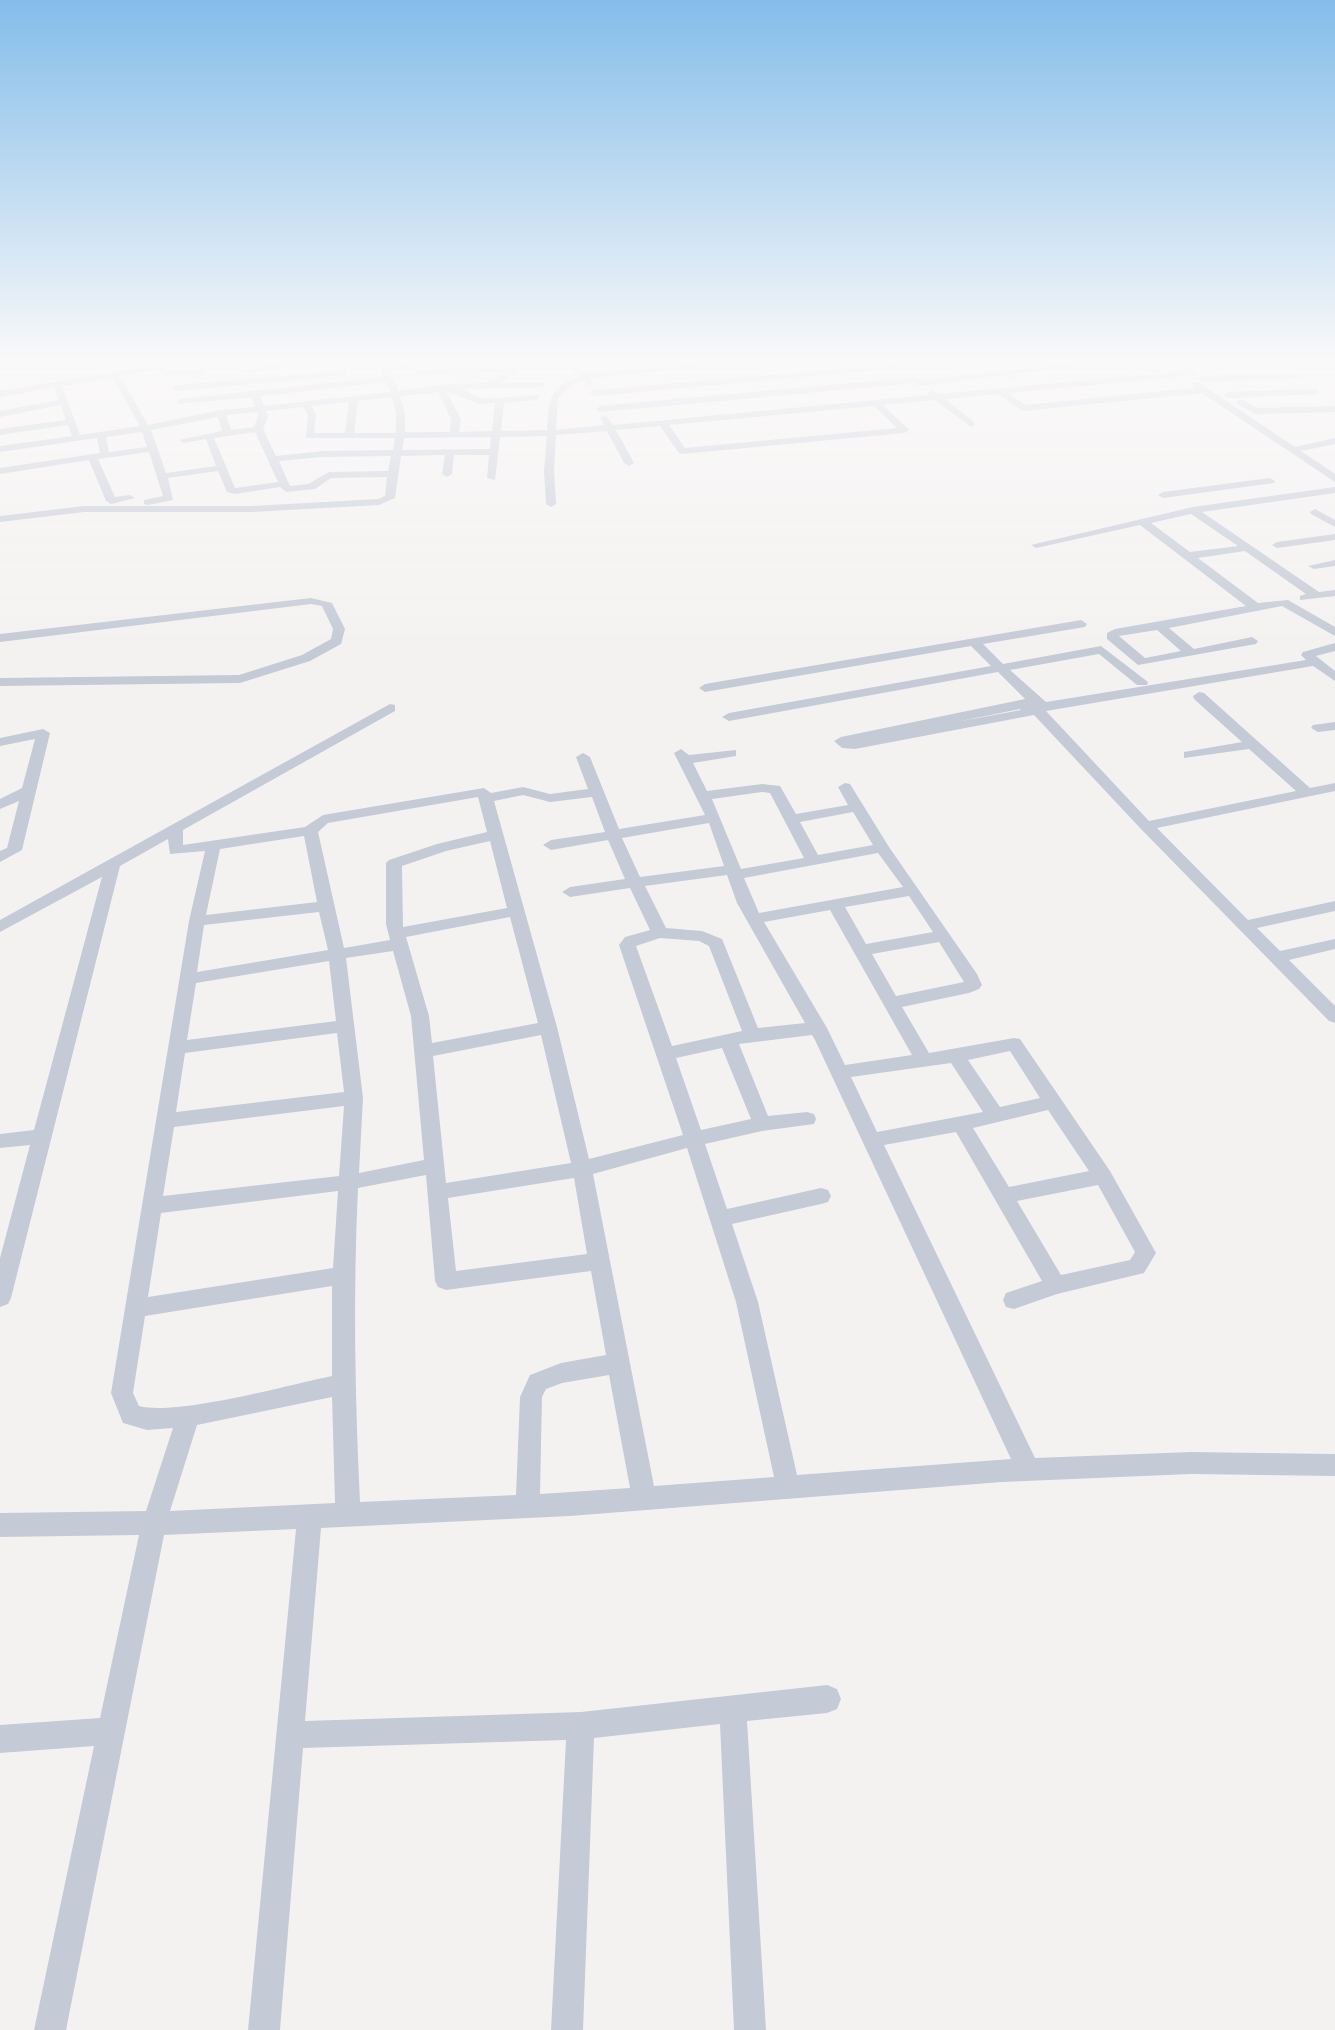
<!DOCTYPE html>
<style>
body{margin:0}
canvas{display:block;background:#f4f2f1}
</style>
<canvas width="1335" height="2030"></canvas>
<script>
const ctx = document.querySelector('canvas').getContext('2d');
ctx.lineJoin = 'round';
function fill(path, color) {
  ctx.fillStyle = color;
  ctx.fill(path, 'evenodd');
}
fill(new Path2D(`
 M 0,361 L 7,361 L 0,364 Z
 M 196,361 L 204,361 L 204,375 L 165,375 L 156,370 L 120,376 L 148,425 L 221,410 L 255,407 L 252,397 L 178,404 L 178,400 L 181,399 L 384,377 L 378,361 L 386,361 L 388,366 L 432,362 L 436,364 L 390,371 L 398,391 L 448,384 L 485,383 L 508,372 L 415,375 L 418,370 L 508,366 L 519,371 L 499,383 L 546,382 L 543,387 L 462,389 L 483,399 L 539,395 L 539,399 L 536,400 L 504,403 L 501,431 L 547,430 C 549,400 548,388 580,376 L 559,361 L 569,361 L 588,373 L 729,361 L 766,361 L 591,378 L 593,383 L 589,386 L 583,380 L 571,385 L 558,398 L 556,430 L 604,425 L 600,418 L 605,415 L 613,425 L 929,395 L 928,393 L 932,390 L 939,394 L 1186,371 L 1178,364 L 1182,362 L 1299,361 L 1295,364 L 1190,366 L 1196,375 L 1008,393 L 1025,405 L 1195,388 L 1191,384 L 1198,382 L 1295,447 L 1335,438 L 1335,444 L 1301,451 L 1335,474 L 1335,482 L 1202,393 L 1023,411 L 998,394 L 945,399 L 974,422 L 974,426 L 971,427 L 935,400 L 883,405 L 907,428 L 909,430 L 904,433 L 682,454 L 679,453 L 660,426 L 616,430 L 634,463 L 629,466 L 624,463 L 607,431 L 556,435 L 554,471 L 556,504 L 551,507 L 546,504 L 544,471 L 547,436 L 500,437 L 495,480 L 487,478 L 489,455 L 454,455 L 452,474 L 447,477 L 442,474 L 445,455 L 401,456 L 395,498 L 379,505 L 252,512 L 84,512 L 0,522 L 0,516 L 84,506 L 252,506 L 378,499 L 385,496 L 387,477 L 331,478 L 315,489 L 286,492 L 280,487 L 235,494 L 227,492 L 218,471 L 168,478 L 173,500 L 148,505 L 144,504 L 144,500 L 163,496 L 149,452 L 98,459 L 115,497 L 130,495 L 135,498 L 111,504 L 106,501 L 89,460 L 0,474 L 0,468 L 100,453 L 97,438 L 0,452 L 0,446 L 72,436 L 68,425 L 0,435 L 0,429 L 66,420 L 61,405 L 0,417 L 0,411 L 59,400 L 54,387 L 0,397 L 0,391 L 158,365 L 167,370 L 197,370 ZM 112,377 L 140,426 L 80,435 L 62,386 ZM 386,382 L 390,392 L 264,406 L 260,396 ZM 446,391 L 479,404 L 495,403 L 492,431 L 459,432 L 461,419 ZM 438,392 L 451,419 L 450,432 L 405,432 L 405,413 L 400,396 ZM 392,397 L 396,413 L 396,433 L 354,433 L 358,401 ZM 349,402 L 345,433 L 314,433 L 316,414 L 311,406 ZM 874,406 L 897,428 L 685,448 L 669,425 ZM 303,407 L 308,414 L 306,438 L 395,438 L 393,450 L 323,451 L 276,456 L 263,429 L 268,416 L 266,411 ZM 257,412 L 258,416 L 254,427 L 231,430 L 226,415 ZM 218,417 L 222,431 L 179,440 L 184,443 L 206,439 L 216,466 L 166,473 L 151,430 ZM 142,432 L 147,447 L 109,452 L 106,437 ZM 255,432 L 278,482 L 235,488 L 214,438 ZM 491,437 L 490,449 L 402,450 L 404,438 ZM 391,456 L 388,471 L 329,472 L 308,484 L 290,486 L 279,461 L 323,457 Z
 M 299,361 L 327,361 L 247,373 L 243,370 Z
 M 334,361 L 342,361 L 347,375 L 177,391 L 173,388 L 177,385 L 339,371 Z
 M 1090,361 L 1134,361 L 1161,370 L 1157,373 L 1121,363 L 1013,374 L 1016,377 L 1012,380 L 1003,375 L 919,386 L 915,383 L 600,412 L 596,409 L 600,406 L 917,377 L 921,380 Z
 M 899,364 L 902,368 L 594,396 L 590,393 L 594,390 Z
 M 1295,373 L 1298,378 L 1202,382 L 1198,379 L 1202,376 Z
 M 1316,389 L 1319,394 L 1228,398 L 1224,395 L 1228,392 Z
 M 1237,400 L 1243,400 L 1257,408 L 1335,406 L 1335,412 L 1255,414 L 1237,404 Z
 M 1270,478 L 1275,481 L 1274,483 L 1163,498 L 1158,495 L 1163,492 Z
 M 1335,487 L 1335,493 L 1202,512 L 1319,592 L 1335,590 L 1335,596 L 1300,600 L 1300,596 L 1306,594 L 1245,551 L 1198,558 L 1258,603 L 1288,600 L 1335,627 L 1335,636 L 1282,606 L 1169,628 L 1194,649 L 1252,637 L 1258,641 L 1256,644 L 1138,665 L 1107,639 L 1107,633 L 1115,629 L 1246,606 L 1140,525 L 1036,548 L 1031,545 L 1193,507 ZM 1191,514 L 1238,546 L 1190,552 L 1151,523 ZM 1157,630 L 1181,651 L 1145,658 L 1119,636 Z
 M 1315,509 L 1335,520 L 1335,527 L 1311,514 L 1310,512 Z
 M 1335,534 L 1335,540 L 1277,548 L 1272,545 L 1277,542 Z
 M 1335,560 L 1335,566 L 1314,569 L 1308,566 Z
 M 311,598 L 332,603 L 345,629 L 341,644 L 310,661 L 240,683 L 0,686 L 0,678 L 239,675 L 302,655 L 331,639 L 333,629 L 322,606 L 311,604 L 0,642 L 0,634 Z
 M 1081,620 L 1087,624 L 1085,627 L 983,644 L 1003,664 L 1101,646 L 1148,682 L 1147,685 L 1137,685 L 1099,654 L 1010,670 L 1046,702 L 1306,660 L 1301,655 L 1303,652 L 1335,643 L 1335,651 L 1316,656 L 1335,671 L 1335,681 L 1313,666 L 1046,711 L 1149,821 L 1296,791 L 1249,749 L 1184,758 L 1184,752 L 1242,742 L 1194,699 L 1193,696 L 1199,692 L 1204,693 L 1310,788 L 1335,783 L 1335,791 L 1157,828 L 1248,920 L 1335,901 L 1335,911 L 1257,928 L 1280,951 L 1335,939 L 1335,949 L 1289,960 L 1335,1006 L 1335,1023 L 1329,1021 L 1141,829 L 1034,715 L 855,749 L 842,748 L 834,741 L 841,737 L 1025,699 L 998,672 L 729,721 L 722,717 L 729,713 L 991,666 L 971,646 L 705,692 L 699,688 L 705,684 ZM 1020,709 L 1021,710 L 956,722 Z
 M 390,704 L 395,705 L 395,711 L 183,830 L 183,845 L 305,827 L 323,815 L 484,788 L 491,793 L 523,787 L 550,794 L 588,789 L 576,757 L 583,753 L 590,757 L 619,829 L 705,815 L 674,753 L 681,749 L 689,755 L 736,750 L 736,756 L 693,763 L 707,791 L 762,784 L 780,786 L 796,814 L 848,805 L 838,787 L 845,783 L 850,784 L 889,847 L 977,974 L 982,985 L 979,989 L 969,993 L 902,1007 L 929,1053 L 1014,1038 L 1020,1039 L 1110,1171 L 1156,1253 L 1144,1273 L 1057,1294 L 1014,1309 L 1006,1307 L 1003,1300 L 1006,1293 L 1042,1281 L 956,1132 L 884,1145 L 1035,1458 L 1191,1452 L 1335,1454 L 1335,1476 L 1191,1474 L 1002,1482 L 570,1516 L 321,1528 L 305,1721 L 581,1712 L 827,1685 L 837,1689 L 841,1699 L 837,1709 L 827,1713 L 747,1721 L 766,2030 L 734,2030 L 720,1724 L 594,1738 L 583,2030 L 551,2030 L 566,1740 L 303,1748 L 280,2030 L 248,2030 L 296,1529 L 164,1535 L 66,2030 L 34,2030 L 94,1746 L 0,1753 L 0,1725 L 100,1718 L 139,1535 L 0,1537 L 0,1513 L 146,1511 L 173,1428 L 147,1430 L 123,1423 L 111,1393 L 189,921 L 205,851 L 170,854 L 168,839 L 120,866 L 11,1298 L 8,1304 L 0,1307 L 0,1258 L 30,1145 L 0,1148 L 0,1134 L 34,1130 L 102,877 L 0,932 L 0,920 ZM 762,792 L 770,793 L 804,858 L 741,869 L 712,799 ZM 523,795 L 550,802 L 592,797 L 605,832 L 551,840 L 543,845 L 551,850 L 608,840 L 625,879 L 570,887 L 562,892 L 570,897 L 630,888 L 650,930 L 625,937 L 619,945 L 683,1135 L 589,1159 L 557,1027 L 494,801 ZM 478,797 L 487,832 L 437,844 L 389,860 L 386,863 L 386,924 L 390,940 L 344,948 L 318,832 L 328,823 ZM 853,812 L 873,845 L 818,855 L 800,822 ZM 709,823 L 724,866 L 640,877 L 622,838 ZM 304,836 L 317,902 L 206,915 L 220,849 ZM 490,841 L 507,908 L 403,927 L 402,866 L 446,851 ZM 878,853 L 903,887 L 759,913 L 744,878 ZM 727,875 L 737,903 L 805,1023 L 758,1028 L 722,939 L 702,931 L 666,928 L 645,886 ZM 909,896 L 933,932 L 866,944 L 845,907 ZM 830,910 L 912,1055 L 845,1065 L 827,1028 L 764,922 ZM 319,912 L 328,950 L 197,972 L 204,925 ZM 510,917 L 538,1023 L 432,1043 L 429,1016 L 406,937 ZM 660,938 L 699,941 L 709,946 L 742,1031 L 672,1046 L 636,946 ZM 939,942 L 964,982 L 896,996 L 872,954 ZM 393,951 L 411,1016 L 424,1160 L 359,1173 L 363,1098 L 346,958 ZM 329,961 L 336,1021 L 187,1040 L 196,983 ZM 337,1033 L 344,1092 L 176,1112 L 185,1053 ZM 541,1035 L 571,1163 L 446,1183 L 433,1056 ZM 812,1035 L 815,1040 L 1011,1459 L 797,1475 L 758,1302 L 732,1224 L 821,1204 L 828,1202 L 831,1196 L 828,1190 L 821,1188 L 727,1209 L 705,1144 L 762,1131 L 814,1124 L 816,1119 L 814,1114 L 807,1112 L 768,1116 L 739,1044 ZM 722,1048 L 751,1119 L 701,1130 L 676,1058 ZM 1010,1051 L 1040,1098 L 1000,1107 L 968,1060 ZM 951,1063 L 983,1112 L 877,1132 L 851,1077 ZM 344,1106 L 339,1176 L 163,1196 L 174,1127 ZM 1048,1110 L 1089,1171 L 1009,1187 L 973,1128 ZM 687,1148 L 736,1302 L 774,1477 L 654,1486 L 593,1174 ZM 426,1175 L 435,1281 L 438,1287 L 446,1290 L 591,1271 L 606,1355 L 561,1363 L 530,1375 L 520,1397 L 516,1495 L 360,1502 C 355,1397 353,1293 358,1188 ZM 574,1178 L 587,1254 L 456,1271 L 448,1198 ZM 1098,1185 L 1135,1252 L 1130,1260 L 1061,1275 L 1017,1201 ZM 338,1191 L 333,1268 L 148,1297 L 161,1213 ZM 332,1286 L 332,1376 C 288,1385 178,1416 139,1406 L 133,1393 L 145,1316 ZM 609,1375 L 630,1488 L 540,1494 L 542,1397 L 546,1389 L 562,1383 ZM 332,1397 L 335,1503 L 170,1511 L 197,1425 Z
 M 1335,722 L 1335,730 L 1318,732 L 1311,728 L 1313,725 Z
 M 43,729 L 50,733 L 22,850 L 0,862 L 0,851 L 7,848 L 19,801 L 0,809 L 0,799 L 22,788 L 35,739 L 0,746 L 0,738 Z`), '#c5cbd6');
const sky = ctx.createLinearGradient(0, 0, 0, 646);
sky.addColorStop(0, '#84bdea');
sky.addColorStop(0.56, '#faf9f9');
sky.addColorStop(1, '#faf9f900');
ctx.fillStyle = sky;
ctx.fillRect(0, 0, 1335, 646);
</script>
